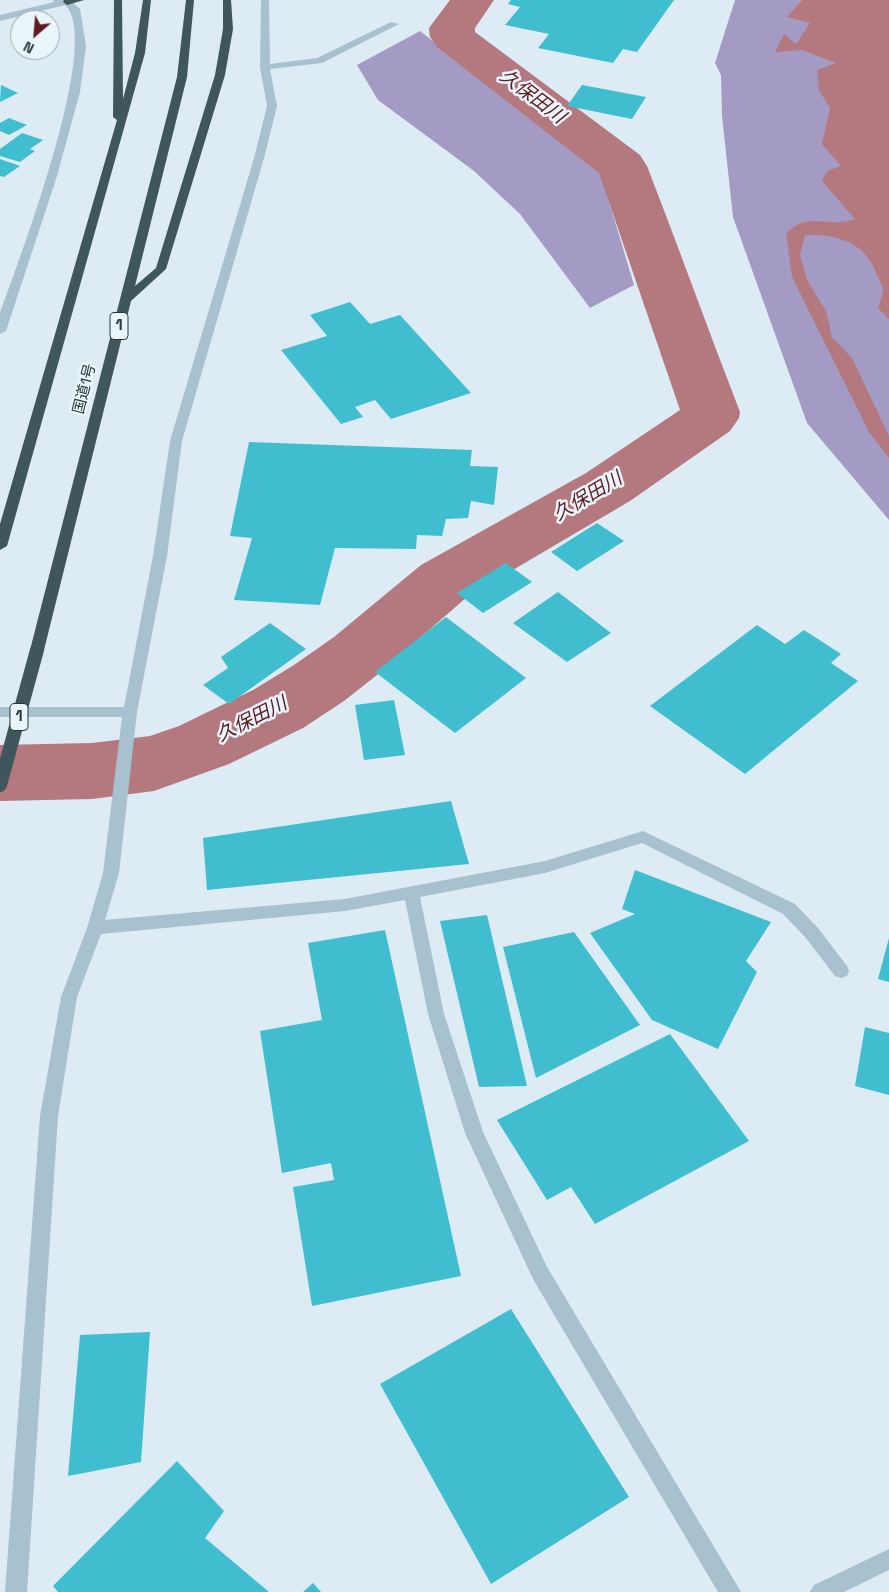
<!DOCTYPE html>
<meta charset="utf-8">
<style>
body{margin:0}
#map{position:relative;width:889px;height:1592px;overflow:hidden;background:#ddebf4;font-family:"Space Grotesk",sans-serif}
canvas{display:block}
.north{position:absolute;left:10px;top:10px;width:50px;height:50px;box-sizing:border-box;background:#eaf4fb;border:1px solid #9ca8ae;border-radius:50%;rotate:207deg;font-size:14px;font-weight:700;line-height:20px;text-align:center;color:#28373a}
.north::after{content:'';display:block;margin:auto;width:18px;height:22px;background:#5f1a1e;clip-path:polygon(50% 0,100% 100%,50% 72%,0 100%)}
</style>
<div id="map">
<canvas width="889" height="1592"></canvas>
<div class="north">N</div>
</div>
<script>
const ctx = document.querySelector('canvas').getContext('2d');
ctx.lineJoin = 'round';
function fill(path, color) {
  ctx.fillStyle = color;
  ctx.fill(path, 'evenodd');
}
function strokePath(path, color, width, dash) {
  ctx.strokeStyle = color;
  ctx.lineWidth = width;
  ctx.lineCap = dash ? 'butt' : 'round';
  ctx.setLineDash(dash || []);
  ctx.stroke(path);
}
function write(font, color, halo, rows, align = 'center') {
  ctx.font = font + ' "Space Grotesk","Noto Sans JP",sans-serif';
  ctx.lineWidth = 5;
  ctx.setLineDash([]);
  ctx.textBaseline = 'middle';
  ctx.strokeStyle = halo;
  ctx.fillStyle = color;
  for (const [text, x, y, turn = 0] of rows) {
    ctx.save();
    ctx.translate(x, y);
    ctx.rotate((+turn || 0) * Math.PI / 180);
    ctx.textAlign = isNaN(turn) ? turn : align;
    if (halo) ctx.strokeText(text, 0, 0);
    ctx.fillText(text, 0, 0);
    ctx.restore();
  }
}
fill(new Path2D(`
 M 735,0 L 889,0 L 889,520 L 807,423 L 733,217 L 722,116 L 721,75 L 715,63 Z
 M 420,31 L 600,172 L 634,285 L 590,308 L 520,214 L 474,171 L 378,100 L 357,65 Z`), '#a49bc5');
fill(new Path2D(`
 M 802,0 L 889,0 L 889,319 L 878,308 C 879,303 883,295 883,289 C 882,285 879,279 877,275 C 866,242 837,234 805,235 L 800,255 L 807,280 L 826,311 L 832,337 L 852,358 L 889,436 L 889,458 L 869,432 L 792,277 L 786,233 C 810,210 828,229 855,219 L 822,181 L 827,171 L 841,166 L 822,144 L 830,108 L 819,90 L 817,70 L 836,63 L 802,50 L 775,52 L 784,34 L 796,44 L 810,23 L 787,17 Z`), '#b4797e');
fill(new Path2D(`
 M 450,0 L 494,0 L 475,28 L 475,32 L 640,155 L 647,166 C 679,248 708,330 740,412 L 739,418 L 730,431 L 630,501 L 467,597 L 382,671 L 344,701 L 303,728 L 229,764 L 154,791 L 92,799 L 0,801 L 0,745 L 92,743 L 150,736 L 179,726 L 253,690 L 294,665 L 334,637 L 421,565 L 586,473 L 680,410 L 599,173 L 437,47 L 430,37 L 429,28 Z`), '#b4797e');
fill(new Path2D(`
 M 511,0 L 674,0 L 637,52 L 623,49 L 613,63 L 538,48 L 549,34 L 505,25 L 520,7 L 508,4 Z
 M 1,85 L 18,93 L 0,102 Z
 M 582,85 L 646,97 L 632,119 L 567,106 Z
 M 9,118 L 27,125 L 9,135 L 0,131 L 0,123 Z
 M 22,133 L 43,140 L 30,149 L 35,151 L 20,162 L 0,156 L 0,149 Z
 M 0,159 L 20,166 L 4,177 L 0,176 Z
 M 350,302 L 370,324 L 400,315 L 471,393 L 391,419 L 375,400 L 355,407 L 363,417 L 341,424 L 281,350 L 327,336 L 310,315 Z
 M 249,442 L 472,450 L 470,466 L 498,467 L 494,505 L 471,501 L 468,518 L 446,519 L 442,536 L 417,535 L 416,549 L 335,548 L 320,605 L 234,600 L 252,538 L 230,536 Z
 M 597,523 L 624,541 L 577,571 L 551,552 Z
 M 506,563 L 532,582 L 483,613 L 457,593 Z
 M 558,592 L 611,633 L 567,662 L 513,623 Z
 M 446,617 L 526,678 L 455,733 L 375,672 Z
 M 270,623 L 306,649 L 229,704 L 203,685 L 228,668 L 221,657 Z
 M 757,625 L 785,644 L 804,630 L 841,654 L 831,663 L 858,681 L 745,774 L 650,706 Z
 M 394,700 L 405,755 L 364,760 L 355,705 Z
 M 451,801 L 469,864 L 207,890 L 203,838 Z
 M 635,870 L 771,922 L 746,961 L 757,972 L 718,1049 L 652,1020 L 590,933 L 635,914 L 622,909 Z
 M 487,915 L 527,1086 L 479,1087 L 440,921 Z
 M 385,930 L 461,1276 L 312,1306 L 293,1187 L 334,1180 L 331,1163 L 282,1173 L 260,1031 L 322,1020 L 308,943 Z
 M 574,932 L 640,1025 L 536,1078 L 503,947 Z
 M 889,938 L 889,982 L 878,979 Z
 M 865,1027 L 889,1033 L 889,1095 L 855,1086 Z
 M 670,1034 L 749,1141 L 595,1224 L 571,1187 L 547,1200 L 497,1120 Z
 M 511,1309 L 629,1497 L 491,1584 L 380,1384 Z
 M 150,1332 L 141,1462 L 68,1476 L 80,1335 Z
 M 177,1461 L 224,1511 L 205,1538 L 269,1592 L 58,1592 L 53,1586 Z
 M 313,1583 L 321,1592 L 303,1592 Z`), '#40bed0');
fill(new Path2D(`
 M 53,0 L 70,0 L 80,9 L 86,46 L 80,92 L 57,176 L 6,331 L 0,334 L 0,314 C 17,265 104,40 65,5 L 0,21 L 0,15 L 54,2 Z
 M 261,0 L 269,0 L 270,64 L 317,58 L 391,22 L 399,24 L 322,63 L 270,69 L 277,106 L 264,158 L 182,441 L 167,556 L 137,712 L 119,873 L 105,920 L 345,899 L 545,861 L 643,831 L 795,904 L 818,928 L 847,966 L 849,971 L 847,976 L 841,978 L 835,976 L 806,938 L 783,914 L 642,843 L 545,873 L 420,897 L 444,1014 L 483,1132 L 547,1267 L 741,1592 L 718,1592 L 533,1279 L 465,1133 L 428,1014 L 405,900 L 345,911 L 101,934 L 77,997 L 58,1116 L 27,1592 L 5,1592 L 40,1116 L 61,997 L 87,928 L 103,873 L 122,717 L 0,717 L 0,707 L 124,707 L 153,556 L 170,441 L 254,158 L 267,106 L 260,67 Z
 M 889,1549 L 889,1570 L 844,1592 L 810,1592 L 814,1585 Z`), '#a8c1ce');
fill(new Path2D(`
 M 64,0 L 84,0 L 67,5 L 63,2 Z
 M 114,0 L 122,0 L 123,99 L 135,53 L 143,0 L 151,0 L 145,53 L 7,546 L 0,550 L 0,524 L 117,120 L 113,117 Z
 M 186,0 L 194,0 L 187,77 L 135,286 L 156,268 L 215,75 L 223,29 L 223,0 L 231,0 L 233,29 L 225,75 L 166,269 L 131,301 L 44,650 L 37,655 L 30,650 L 177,77 Z`), '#3f565c');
strokePath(new Path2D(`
 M 0,785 L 37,650`), '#3f565c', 14);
write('15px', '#28373a', '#eaf4fb', [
 ["国道1号",85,389,-76]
]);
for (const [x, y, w] of [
 [119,326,18],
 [19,717,18]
]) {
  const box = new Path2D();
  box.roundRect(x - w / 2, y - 13.5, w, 27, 4);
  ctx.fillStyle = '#eaf4fb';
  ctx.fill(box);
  strokePath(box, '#28373a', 1);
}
write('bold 16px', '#28373a', null, [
 ["1",119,326],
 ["1",19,717]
]);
write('italic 19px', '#5f1a1e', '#eaf4fb', [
 ["久保田川",532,97,37],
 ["久保田川",588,497,-31],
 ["久保田川",252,720,-27]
]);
</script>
